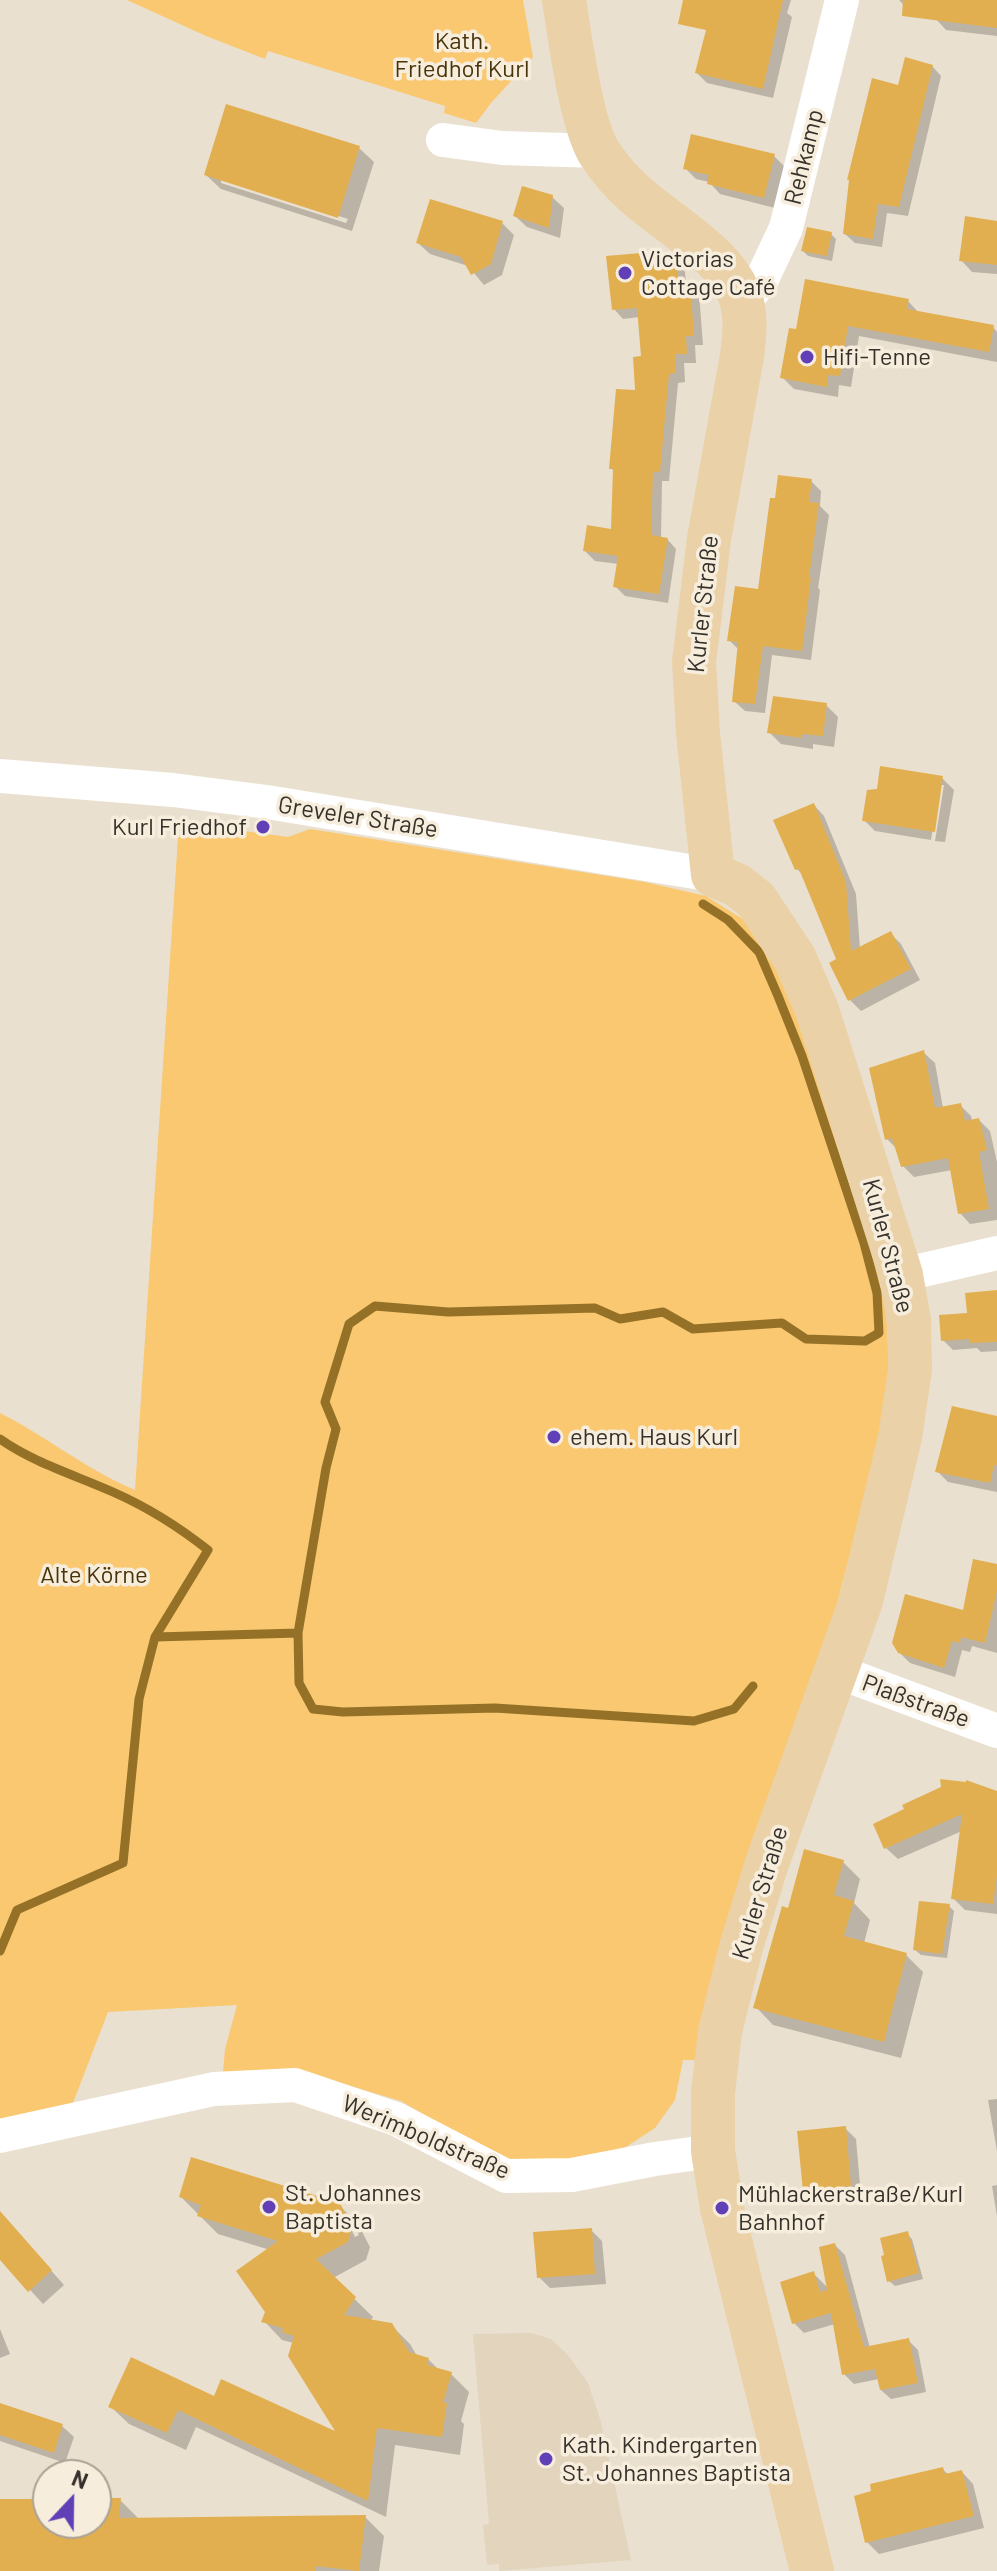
<!DOCTYPE html>
<meta charset="utf-8">
<style>
body{margin:0}
#map{position:relative;width:997px;height:2571px;overflow:hidden;background:#eae0cf;font-family:Barlow,sans-serif}
canvas{display:block}
.north{position:absolute;left:32px;top:2459px;width:80px;height:80px;box-sizing:border-box;background:#f7eddc;border:2px solid #aaa295;border-radius:50%;rotate:22deg;font-size:22px;font-weight:700;line-height:32px;text-align:center;color:#36322b}
.north::after{content:'';display:block;margin:auto;width:28px;height:36px;background:#603fb7;clip-path:polygon(50% 0,100% 100%,50% 72%,0 100%)}
</style>
<div id="map">
<canvas width="997" height="2571"></canvas>
<div class="north">N</div>
</div>
<script>
const ctx = document.querySelector('canvas').getContext('2d');
ctx.lineJoin = 'round';
function fill(path, color) {
  ctx.fillStyle = color;
  ctx.fill(path, 'evenodd');
}
function strokePath(path, color, width, dash) {
  ctx.strokeStyle = color;
  ctx.lineWidth = width;
  ctx.lineCap = dash ? 'butt' : 'round';
  ctx.setLineDash(dash || []);
  ctx.stroke(path);
}
function write(font, color, halo, rows, align = 'center') {
  ctx.font = font + ' Barlow,sans-serif';
  ctx.lineWidth = 7;
  ctx.setLineDash([]);
  ctx.textBaseline = 'middle';
  ctx.strokeStyle = halo;
  ctx.fillStyle = color;
  for (const [text, x, y, turn = 0] of rows) {
    ctx.save();
    ctx.translate(x, y);
    ctx.rotate((+turn || 0) * Math.PI / 180);
    ctx.textAlign = isNaN(turn) ? turn : align;
    if (halo) ctx.strokeText(text, 0, 0);
    ctx.fillText(text, 0, 0);
    ctx.restore();
  }
}
fill(new Path2D(`
 M 532,2333 L 551,2339 L 568,2355 L 588,2383 L 601,2422 L 631,2560 L 499,2571 L 499,2564 L 487,2565 L 483,2525 L 489,2524 L 473,2334 Z`), '#e2d4bd');
fill(new Path2D(`
 M 127,0 L 523,0 L 533,57 L 491,103 L 476,123 L 444,113 L 445,106 L 268,51 L 265,59 L 206,36 Z
 M 179,822 L 288,837 L 310,829 L 645,882 L 706,896 L 746,921 L 771,958 L 798,1019 L 876,1267 L 886,1310 L 889,1364 L 882,1431 L 825,1650 L 695,2060 L 683,2060 L 675,2100 L 655,2128 L 618,2152 L 567,2163 L 504,2162 L 401,2101 L 302,2072 L 223,2072 L 225,2049 L 237,2005 L 108,2012 L 66,2121 L 0,2136 L 0,1413 C 46,1436 87,1470 135,1490 Z`), '#f9c870');
fill(new Path2D(`
 M 729,0 L 791,0 L 787,13 L 792,17 L 773,98 L 707,83 L 697,73 Z
 M 899,0 L 997,0 L 997,36 L 946,30 L 935,18 L 908,9 Z
 M 932,66 L 941,76 L 908,216 L 887,213 L 882,247 L 855,243 L 845,234 L 900,87 Z
 M 359,148 L 374,162 L 352,231 L 221,189 L 206,175 ZM 221,178 L 348,219 L 346,223 L 221,183 Z
 M 774,156 L 785,167 L 775,208 L 720,194 L 709,182 L 696,179 L 685,168 Z
 M 552,197 L 564,208 L 560,238 L 527,227 L 515,216 Z
 M 502,223 L 514,235 L 502,275 L 484,285 L 468,266 L 430,254 L 418,243 Z
 M 997,223 L 997,274 L 972,272 L 961,260 Z
 M 831,234 L 836,239 L 832,261 L 808,256 L 803,251 Z
 M 675,262 L 685,272 L 686,284 L 689,284 L 699,293 L 703,345 L 695,345 L 696,363 L 684,363 L 685,382 L 678,383 L 669,481 L 662,481 L 661,538 L 667,539 L 676,549 L 668,603 L 625,596 L 615,586 L 619,564 L 595,561 L 585,551 L 613,531 L 615,472 L 611,468 L 637,392 L 643,358 L 640,317 L 623,319 L 614,309 Z
 M 908,301 L 919,313 L 993,327 L 997,332 L 997,362 L 859,336 L 851,387 L 839,385 L 838,397 L 794,389 L 783,378 L 791,331 Z
 M 811,481 L 821,491 L 820,506 L 829,515 L 818,588 L 820,590 L 811,660 L 772,655 L 765,713 L 745,711 L 734,701 L 739,650 L 729,640 L 759,591 Z
 M 826,705 L 838,717 L 834,747 L 813,744 L 813,749 L 781,744 L 769,732 Z
 M 942,778 L 954,790 L 945,842 L 935,841 L 944,785 L 940,785 L 931,840 L 875,831 L 864,820 L 878,791 Z
 M 814,805 L 824,816 L 856,894 L 860,949 L 890,933 L 901,944 L 920,980 L 861,1011 L 850,1000 L 832,964 L 839,960 L 804,876 L 797,869 Z
 M 924,1053 L 935,1063 L 943,1108 L 960,1105 L 971,1116 L 972,1121 L 979,1120 L 990,1131 L 997,1162 L 997,1220 L 970,1224 L 960,1213 L 952,1170 L 914,1177 L 903,1166 L 898,1150 L 887,1139 Z
 M 997,1293 L 997,1351 L 981,1352 L 977,1348 L 953,1350 L 943,1340 Z
 M 997,1419 L 997,1492 L 948,1482 L 937,1471 Z
 M 997,1566 L 997,1653 L 972,1646 L 970,1652 L 962,1650 L 955,1677 L 910,1663 L 899,1652 L 964,1612 Z
 M 997,1793 L 997,1914 L 965,1910 L 953,1898 L 962,1831 L 898,1859 L 886,1848 Z
 M 843,1862 L 860,1879 L 854,1903 L 870,1920 L 864,1943 L 906,1955 L 923,1972 L 901,2058 L 773,2025 L 756,2007 L 790,1910 Z
 M 949,1906 L 954,1911 L 947,1958 L 921,1955 L 915,1950 Z
 M 997,2099 L 997,2151 L 988,2100 Z
 M 845,2128 L 856,2139 L 861,2196 L 816,2201 L 805,2190 Z
 M 997,2185 L 997,2216 L 992,2186 Z
 M 181,2197 L 339,2205 L 358,2224 L 370,2247 L 366,2260 L 333,2278 L 373,2317 L 370,2322 L 391,2325 L 410,2344 L 417,2356 L 428,2359 L 440,2371 L 451,2374 L 469,2392 L 461,2421 L 464,2424 L 460,2455 L 395,2445 L 386,2517 L 196,2427 L 186,2450 L 129,2424 L 110,2406 L 215,2398 L 340,2436 L 294,2343 L 282,2340 L 264,2321 L 268,2312 L 270,2250 L 218,2234 ZM 345,2217 L 350,2217 L 359,2235 L 355,2237 Z
 M 0,2213 L 64,2285 L 43,2304 L 0,2257 Z
 M 591,2230 L 602,2241 L 606,2284 L 550,2288 L 539,2277 Z
 M 907,2234 L 912,2239 L 923,2279 L 895,2286 L 889,2281 Z
 M 835,2245 L 845,2255 L 870,2348 L 908,2340 L 918,2350 L 926,2392 L 891,2399 L 881,2390 L 879,2379 L 854,2384 L 844,2374 L 835,2324 L 804,2333 L 794,2323 L 814,2274 L 828,2288 Z
 M 0,2329 L 10,2354 L 0,2358 Z
 M 0,2405 L 62,2426 L 74,2437 L 65,2463 L 0,2441 Z
 M 942,2469 L 949,2475 L 962,2472 L 973,2484 L 984,2528 L 879,2554 L 867,2542 Z
 M 96,2500 L 120,2500 L 138,2518 L 365,2517 L 384,2536 L 379,2571 L 0,2571 L 0,2501 L 48,2501 L 48,2523 L 96,2523 Z`), '#0003');
strokePath(new Path2D(`
 M 703,904 L 728,920 L 759,952 L 778,996 L 802,1056 L 864,1243 L 877,1293 L 879,1333 L 865,1341 L 806,1339 L 782,1323 L 693,1329 L 663,1312 L 620,1319 L 595,1308 L 448,1312 L 375,1306 L 349,1324 L 325,1402 L 336,1429 L 326,1468 L 298,1633 L 299,1683 L 313,1709 L 343,1712 L 495,1708 L 694,1721 L 734,1709 L 753,1686
 M 0,1439 C 34,1463 75,1475 113,1492 C 147,1507 179,1527 208,1550 L 155,1637 L 139,1699 L 123,1863 L 17,1910 L 0,1951
 M 155,1637 L 298,1633`), '#947127', 9);
fill(new Path2D(`
 M 683,0 L 783,0 L 763,89 L 695,73 L 706,30 L 678,24 Z
 M 903,0 L 997,0 L 997,28 L 902,16 Z
 M 905,57 L 933,65 L 899,207 L 878,204 L 873,239 L 843,234 L 849,180 L 847,180 L 872,78 L 898,85 Z
 M 226,104 L 360,146 L 338,218 L 204,175 Z
 M 691,134 L 775,154 L 764,198 L 707,184 L 709,175 L 683,169 Z
 M 522,186 L 553,195 L 549,228 L 513,216 Z
 M 430,199 L 503,221 L 491,264 L 471,275 L 461,257 L 416,243 Z
 M 965,216 L 997,221 L 997,265 L 959,261 Z
 M 807,227 L 832,232 L 827,256 L 801,251 Z
 M 641,253 L 676,261 L 678,283 L 690,282 L 694,336 L 686,336 L 687,354 L 675,354 L 676,373 L 669,374 L 660,472 L 653,472 L 651,535 L 668,538 L 659,594 L 613,587 L 618,556 L 583,551 L 587,525 L 611,529 L 613,469 L 609,469 L 616,389 L 635,390 L 633,357 L 641,356 L 637,308 L 612,310 L 606,256 Z
 M 805,279 L 909,299 L 907,309 L 994,325 L 989,352 L 848,326 L 840,376 L 828,375 L 827,387 L 780,378 L 789,328 L 796,329 Z
 M 778,475 L 812,479 L 809,502 L 819,503 L 809,578 L 811,578 L 802,651 L 763,646 L 755,704 L 732,702 L 738,642 L 727,641 L 735,586 L 758,589 L 770,498 L 775,498 Z
 M 773,696 L 827,703 L 823,736 L 802,734 L 802,738 L 767,733 Z
 M 880,766 L 943,776 L 935,832 L 862,821 L 867,790 L 877,789 Z
 M 814,803 L 846,882 L 851,951 L 891,931 L 911,969 L 848,1001 L 829,963 L 836,959 L 799,869 L 795,870 L 773,820 Z
 M 924,1050 L 935,1108 L 961,1103 L 965,1121 L 979,1118 L 987,1150 L 979,1152 L 989,1209 L 958,1214 L 948,1158 L 901,1167 L 892,1138 L 885,1140 L 869,1068 Z
 M 997,1290 L 997,1342 L 969,1343 L 969,1339 L 941,1341 L 939,1315 L 967,1313 L 965,1293 Z
 M 952,1406 L 997,1416 L 997,1466 L 994,1465 L 990,1483 L 935,1472 Z
 M 973,1559 L 997,1564 L 997,1591 L 985,1643 L 961,1637 L 960,1643 L 952,1641 L 944,1668 L 898,1653 L 892,1643 L 905,1594 L 963,1610 Z
 M 940,1779 L 966,1782 L 966,1780 L 997,1791 L 997,1876 L 993,1904 L 951,1899 L 962,1814 L 884,1849 L 873,1824 L 904,1809 L 902,1805 L 941,1787 Z
 M 804,1849 L 844,1860 L 834,1895 L 854,1901 L 844,1936 L 907,1953 L 884,2042 L 753,2008 L 782,1906 L 788,1908 Z
 M 919,1901 L 950,1904 L 942,1954 L 913,1950 Z
 M 846,2126 L 851,2186 L 803,2191 L 797,2131 Z
 M 191,2157 L 340,2203 L 352,2227 L 348,2242 L 316,2259 L 356,2297 L 344,2315 L 392,2323 L 409,2352 L 429,2358 L 427,2365 L 452,2372 L 443,2403 L 447,2403 L 442,2437 L 377,2428 L 368,2501 L 178,2410 L 167,2433 L 108,2407 L 131,2357 L 214,2396 L 221,2379 L 335,2431 L 288,2356 L 294,2336 L 282,2332 L 283,2328 L 261,2322 L 265,2312 L 236,2271 L 278,2241 L 197,2216 L 201,2205 L 179,2197 Z
 M 0,2211 L 52,2270 L 28,2292 L 0,2260 Z
 M 592,2228 L 595,2274 L 537,2278 L 533,2232 Z
 M 908,2231 L 919,2273 L 887,2282 L 881,2256 L 884,2255 L 880,2238 Z
 M 835,2243 L 864,2347 L 909,2338 L 918,2383 L 880,2390 L 875,2369 L 842,2375 L 831,2313 L 792,2324 L 780,2282 L 814,2271 L 820,2292 L 827,2290 L 819,2247 Z
 M 0,2403 L 63,2424 L 54,2453 L 0,2435 Z
 M 943,2467 L 945,2474 L 962,2470 L 974,2516 L 865,2543 L 854,2496 L 871,2491 L 870,2484 Z
 M 96,2498 L 121,2498 L 119,2518 L 366,2515 L 359,2571 L 315,2566 L 315,2571 L 0,2571 L 0,2499 L 48,2499 L 48,2523 L 96,2523 Z`), '#e2af50');
strokePath(new Path2D(`
 M 443,140 L 502,148 L 598,151
 M 743,304 L 761,281 L 786,228 L 842,0
 M 0,776 L 173,790 L 267,802 L 713,875
 M 901,1275 L 997,1253
 M 836,1671 L 997,1731
 M 0,2136 L 214,2089 L 295,2085 L 396,2119 L 506,2176 L 572,2175 L 655,2159 L 713,2151`), '#fff', 34);
strokePath(new Path2D(`
 M 564,0 C 570,37 581,125 600,154 C 610,169 622,183 636,195 C 670,226 734,258 743,307 C 746,324 744,339 742,356 L 709,539 L 694,662 L 698,733 L 713,875 L 737,885 L 756,900 L 795,959 L 817,1010 L 901,1275 L 909,1321 L 910,1370 L 900,1437 L 861,1601 L 767,1863 L 741,1947 L 720,2031 L 713,2093 L 713,2151 L 722,2208 L 812,2571`), '#ead1a7', 44);
for (const [x, y, r, color] of [
 [625,273,8,"#603fb7"],
 [807,357,8,"#603fb7"],
 [263,827,8,"#603fb7"],
 [554,1437,8,"#603fb7"],
 [269,2207,8,"#603fb7"],
 [722,2208,8,"#603fb7"],
 [546,2459,8,"#603fb7"]
]) {
  const dot = new Path2D();
  dot.arc(x, y, r, 0, 2 * Math.PI);
  ctx.fillStyle = color;
  ctx.fill(dot);
  strokePath(dot, '#f7eddc', 3);
}
write('24px', '#49340a', '#f7eddc', [
 ["Kath.",462,41],
 ["Friedhof Kurl",462,69],
 ["Alte Körne",94,1575]
]);
write('24px', '#36322b', '#f7eddc', [
 ["Rehkamp",804,157,-76],
 ["Kurler Straße",703,604,-84],
 ["Greveler Straße",358,817,9],
 ["Kurler Straße",888,1246,75],
 ["Plaßstraße",916,1701,20],
 ["Kurler Straße",760,1893,-73],
 ["Werimboldstraße",426,2137,23]
]);
write('24px', '#36322b', '#f7eddc', [
 ["Victorias",641,259],
 ["Cottage Café",641,287],
 ["Hifi-Tenne",823,357],
 ["Kurl Friedhof",247,827,"right"],
 ["ehem. Haus Kurl",570,1437],
 ["St. Johannes",285,2193],
 ["Baptista",285,2221],
 ["Mühlackerstraße/Kurl",738,2194],
 ["Bahnhof",738,2222],
 ["Kath. Kindergarten",562,2445],
 ["St. Johannes Baptista",562,2473]
], 'left');
</script>
